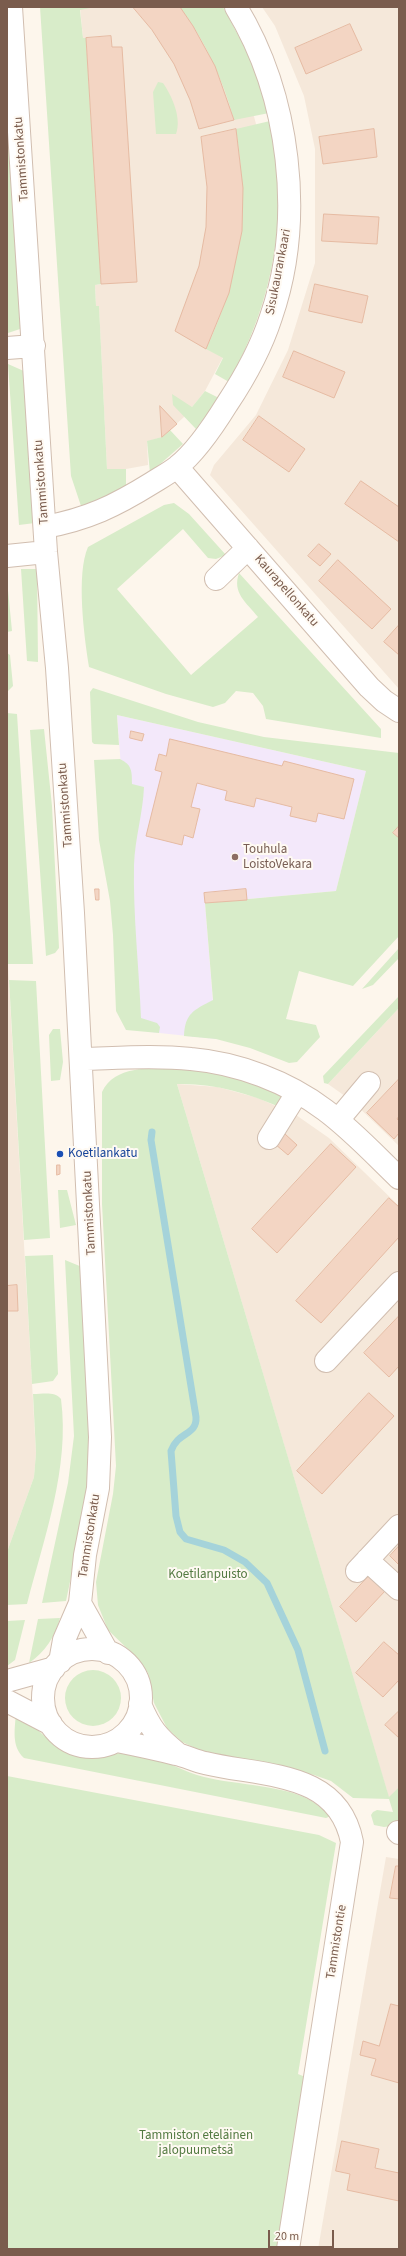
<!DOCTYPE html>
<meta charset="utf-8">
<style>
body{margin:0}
#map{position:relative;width:406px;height:2256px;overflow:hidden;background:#fdf6ec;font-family:"Source Sans 3",sans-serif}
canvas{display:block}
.frame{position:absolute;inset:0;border:8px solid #7a5c4d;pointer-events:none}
.scale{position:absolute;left:268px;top:2230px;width:66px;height:18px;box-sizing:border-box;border:2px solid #7a5c4d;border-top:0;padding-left:5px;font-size:12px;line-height:14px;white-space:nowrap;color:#7a5c4d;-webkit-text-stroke:3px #fffaf3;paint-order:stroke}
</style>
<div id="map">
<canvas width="406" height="2256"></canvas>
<div class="frame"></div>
<div class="scale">20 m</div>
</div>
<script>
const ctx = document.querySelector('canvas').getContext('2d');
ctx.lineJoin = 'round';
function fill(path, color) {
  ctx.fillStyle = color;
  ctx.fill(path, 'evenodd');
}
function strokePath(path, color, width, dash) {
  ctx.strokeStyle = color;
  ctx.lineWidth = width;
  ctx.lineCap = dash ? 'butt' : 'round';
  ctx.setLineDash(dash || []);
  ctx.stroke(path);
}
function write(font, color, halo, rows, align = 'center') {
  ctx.font = font + ' "Source Sans 3",sans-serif';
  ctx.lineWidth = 4;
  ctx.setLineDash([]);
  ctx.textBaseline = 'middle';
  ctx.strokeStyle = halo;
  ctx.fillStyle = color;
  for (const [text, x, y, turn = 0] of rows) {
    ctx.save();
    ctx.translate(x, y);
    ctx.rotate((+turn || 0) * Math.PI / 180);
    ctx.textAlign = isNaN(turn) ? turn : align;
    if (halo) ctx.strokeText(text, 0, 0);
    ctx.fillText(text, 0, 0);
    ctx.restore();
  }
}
fill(new Path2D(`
 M 80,7 L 205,7 L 248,94 L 256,124 L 239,327 L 205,391 L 184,417 L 162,437 L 147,442 L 148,465 L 126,469 L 107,469 L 99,307 L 96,306 L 95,285 L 101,284 L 86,39 L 83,38 Z
 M 262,7 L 399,7 L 399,689 L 210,475 L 214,465 L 256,415 L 288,350 L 315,263 L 315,149 L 304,96 L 275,26 Z
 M 7,949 L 36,1453 L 34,1477 L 7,1552 Z
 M 399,1008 L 399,1146 L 352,1101 L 328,1084 Z
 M 177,1084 L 218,1087 L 258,1098 L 296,1115 L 329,1138 L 399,1206 L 399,1787 L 389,1798 Z
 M 386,1857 L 399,1859 L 399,2249 L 318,2249 Z`), '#f5e8da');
fill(new Path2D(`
 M 117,715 L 366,771 L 336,891 L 205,903 L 216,1039 L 150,1032 L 141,1026 Z`), '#f3e8fa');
fill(new Path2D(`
 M 40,7 L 95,7 L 80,10 L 83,38 L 86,38 L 101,284 L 95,285 L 96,306 L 99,306 L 107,469 L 126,469 L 126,489 L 82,509 L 71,476 Z
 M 180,7 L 223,7 L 251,59 L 269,113 L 234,120 C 223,80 205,40 180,7 Z
 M 158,82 L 163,83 C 172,96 182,118 176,134 L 156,134 L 153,92 Z
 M 7,101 L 23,328 L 8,333 L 7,332 Z
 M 270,121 C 290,214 274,299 229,382 L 215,374 L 223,358 L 206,349 C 241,276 249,209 236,129 Z
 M 8,364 L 26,372 L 35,523 L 19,525 Z
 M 205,391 L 219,398 L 196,429 L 173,405 L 172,394 L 192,407 Z
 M 170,430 L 183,444 L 150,473 L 147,441 L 162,437 Z
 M 174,503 L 189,514 L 226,555 L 216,559 L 208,558 L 183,529 L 117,589 L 191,675 L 258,617 C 246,602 232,593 239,573 L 381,729 L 381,738 L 266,719 L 263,706 L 253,693 L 236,691 L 225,703 L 213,707 L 166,694 L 89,667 C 84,636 76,574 88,547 L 164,505 Z
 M 21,569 L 37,569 L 38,662 L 27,661 Z
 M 7,580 L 12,631 L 7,632 Z
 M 7,653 L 10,655 L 13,686 L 7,692 Z
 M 93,688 L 198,722 L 264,737 L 399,753 L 399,826 L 393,832 L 399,838 L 399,936 L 353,986 L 299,971 L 286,1019 L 316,1025 L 320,1037 L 297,1062 L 289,1063 L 250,1048 L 216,1039 L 184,1036 C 185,1013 194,1010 213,1000 L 205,903 L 336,891 L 366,771 L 117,715 L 119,745 L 94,744 L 92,742 L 90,692 Z
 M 7,713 L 17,714 L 33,964 L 8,964 Z
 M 44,729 L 52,806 L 59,948 L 55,953 L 46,956 L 30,730 Z
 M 120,759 C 132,765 132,771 132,784 L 144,787 C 143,813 135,838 134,865 C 133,916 139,967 141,1018 L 157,1023 L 160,1027 L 159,1033 L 126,1030 L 116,1011 L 113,935 L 110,901 L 99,840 L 94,760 Z
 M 399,948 L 399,958 L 373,985 L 362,989 Z
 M 9,980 L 36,981 L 50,1238 L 24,1240 Z
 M 399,996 L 399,1008 L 328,1084 L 324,1083 L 323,1076 Z
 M 53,1029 L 60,1029 L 63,1062 L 60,1080 L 51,1081 L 49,1035 Z
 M 174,1067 L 218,1073 L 265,1087 L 284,1097 L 282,1108 C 248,1093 214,1083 177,1084 L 389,1797 L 399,1787 L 399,1834 L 392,1826 L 384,1827 L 374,1825 L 371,1815 L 373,1812 L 377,1810 L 393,1812 L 389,1799 L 353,1798 L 331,1781 L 314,1775 L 211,1755 L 182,1742 L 167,1728 L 154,1703 L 148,1673 L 136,1657 L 108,1630 L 98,1605 L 96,1582 L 113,1494 L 116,1466 L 102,1204 L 102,1092 C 115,1065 149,1069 174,1067 Z
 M 58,1190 L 67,1190 L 76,1225 L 60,1228 Z
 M 53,1255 L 58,1374 L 53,1381 L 32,1384 L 25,1256 Z
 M 65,1260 L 82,1267 L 93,1455 L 83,1519 L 66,1601 L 42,1603 L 68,1483 L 74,1436 Z
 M 33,1394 C 43,1394 55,1391 61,1399 C 70,1468 44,1538 27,1604 L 7,1605 L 7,1552 L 34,1477 L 36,1453 Z
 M 60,1618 C 55,1637 45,1652 29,1663 L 38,1619 Z
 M 25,1620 L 15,1660 L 7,1666 L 7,1621 Z
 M65 1698a28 28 0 1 1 56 0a28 28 0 1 1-56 0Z
 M 16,1712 C 36,1726 52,1747 74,1755 C 97,1763 114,1750 134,1753 C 157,1756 176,1768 197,1775 C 229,1785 281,1784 310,1800 C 317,1804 325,1811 331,1816 L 326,1818 L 24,1758 C 11,1746 15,1729 16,1712 Z
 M 7,1776 L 319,1835 L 336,1843 L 298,2074 L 320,2083 L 295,2249 L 7,2249 Z`), '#d8ecc9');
strokePath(new Path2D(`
 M 152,1132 L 151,1140 L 196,1417 C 197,1436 178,1431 171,1451 L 176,1516 L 180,1532 L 186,1539 L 224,1550 L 245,1562 L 267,1583 L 298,1650 L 325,1751`), '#a5d3da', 7);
const building = new Path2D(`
 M 133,7 L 180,7 L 193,26 L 215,66 L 234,120 L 199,129 L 190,100 L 174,64 L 152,30 Z
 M 350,24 L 362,50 L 306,74 L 295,48 Z
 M 111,36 L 112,47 L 122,47 L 137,282 L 101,284 L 86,38 Z
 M 236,129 L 243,188 L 242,231 L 229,293 L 206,349 L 175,331 L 199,266 L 206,227 L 207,187 L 201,137 Z
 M 374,129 L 377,157 L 323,164 L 319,137 Z
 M 324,214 L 379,217 L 377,244 L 322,241 Z
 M 315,284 L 368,296 L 362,323 L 309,311 Z
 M 294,351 L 345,372 L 334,398 L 283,377 Z
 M 160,406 L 177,424 L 162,437 Z
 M 259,416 L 305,449 L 289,472 L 243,440 Z
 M 361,481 L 399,507 L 399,542 L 345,504 Z
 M 319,544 L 331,554 L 320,566 L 308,556 Z
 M 338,560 L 391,609 L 372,629 L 319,581 Z
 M 399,625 L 399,655 L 384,642 Z
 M 131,731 L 144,734 L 142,741 L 130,738 Z
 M 170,739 L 282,766 L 284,761 L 354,779 L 344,819 L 318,813 L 316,822 L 290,816 L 292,807 L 256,798 L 254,807 L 225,800 L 227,791 L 197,783 L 191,807 L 200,809 L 193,838 L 184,835 L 182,845 L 146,836 L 162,772 L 155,770 L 159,754 L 166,756 Z
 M 399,826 L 399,838 L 393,833 Z
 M 95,889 L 99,889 L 99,900 L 96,900 Z
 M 246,889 L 247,900 L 205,903 L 204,893 Z
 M 399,1079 L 399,1116 L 397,1119 L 399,1121 L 399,1133 L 394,1139 L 367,1113 Z
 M 285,1134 L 297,1145 L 288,1155 L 275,1144 Z
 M 331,1144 L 356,1167 L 277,1253 L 252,1229 Z
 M 57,1165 L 60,1165 L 60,1174 L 57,1175 Z
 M 389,1198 L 399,1207 L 399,1237 L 321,1323 L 296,1301 Z
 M 17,1285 L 18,1311 L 7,1311 L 7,1286 Z
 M 399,1316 L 399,1366 L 389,1377 L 364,1353 Z
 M 369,1393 L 394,1416 L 322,1494 L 297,1471 Z
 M 399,1546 L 399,1565 L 390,1556 Z
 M 369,1576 L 385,1591 L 356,1622 L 340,1607 Z
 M 384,1642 L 399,1655 L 399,1680 L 383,1697 L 356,1673 Z
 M 399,1711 L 399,1738 L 385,1725 Z
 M 396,1866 L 399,1866 L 399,1899 L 390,1898 Z
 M 391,2004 L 399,2006 L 399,2083 L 371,2075 L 376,2059 L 360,2055 L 363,2041 L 379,2046 Z
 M 342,2141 L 379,2149 L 375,2168 L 399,2173 L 399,2201 L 347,2190 L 350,2174 L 336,2171 Z`);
fill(building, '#f3d5c3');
strokePath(building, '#e6bba3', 1);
const minor = new Path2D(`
 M 11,7 L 46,552 L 57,668 L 73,913 L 100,1437 L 98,1488 L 85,1555 L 80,1603 L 64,1640 L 60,1662
 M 7,348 L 34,346
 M 177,467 L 369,687 L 384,701 L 399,711
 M 45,527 C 88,519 115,506 152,483 C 160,478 169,473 177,467 C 196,452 214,425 227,404 C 245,377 261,348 271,317 C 305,219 290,96 236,7
 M 7,556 L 46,552
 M 216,579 L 248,548
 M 82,1059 C 118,1058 155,1055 191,1059 C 238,1063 288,1082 325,1110 C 352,1130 375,1155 399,1178
 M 338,1120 L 369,1083
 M 269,1138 L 297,1093
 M 326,1361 L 399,1283
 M 367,1560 L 399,1589
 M 357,1571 L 399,1526
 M 80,1603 L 108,1653
 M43 1698a49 49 0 1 1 98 0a49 49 0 1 1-98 0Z
 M 7,1681 L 54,1668
 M 7,1701 L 51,1724
 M 140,1704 C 150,1728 157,1737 177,1753
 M 117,1741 C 137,1745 156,1749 176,1754 C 186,1756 195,1761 205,1763 C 263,1777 338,1770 352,1842 L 288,2249
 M 398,1832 L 399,1833`);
strokePath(minor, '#d1beb0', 24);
strokePath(minor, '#fff', 22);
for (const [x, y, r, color] of [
 [235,857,4,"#8d6e63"],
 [60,1154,4,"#1a4fb4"]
]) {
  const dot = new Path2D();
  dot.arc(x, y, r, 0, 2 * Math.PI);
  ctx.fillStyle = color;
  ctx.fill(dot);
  strokePath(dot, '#fffaf3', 1.5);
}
write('13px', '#7a5c4d', '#fffaf3', [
 ["Tammistonkatu",22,159,-94],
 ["Sisukaurankaari",279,272,-79],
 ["Tammistonkatu",42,482,-94],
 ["Kaurapellonkatu",286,591,49],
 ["Tammistonkatu",66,805,-94],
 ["Tammistonkatu",90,1213,-93],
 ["Tammistonkatu",90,1536,-81],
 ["Tammistontie",337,1942,-81]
]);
write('13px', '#785e54', '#fffaf3', [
 ["Touhula",243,850],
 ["LoistoVekara",243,865]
], 'left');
write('13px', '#164399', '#fffaf3', [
 ["Koetilankatu",68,1154]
], 'left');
write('13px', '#537a41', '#fffaf3', [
 ["Koetilanpuisto",208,1575],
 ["Tammiston eteläinen",196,2136],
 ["jalopuumetsä",196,2151]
]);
</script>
